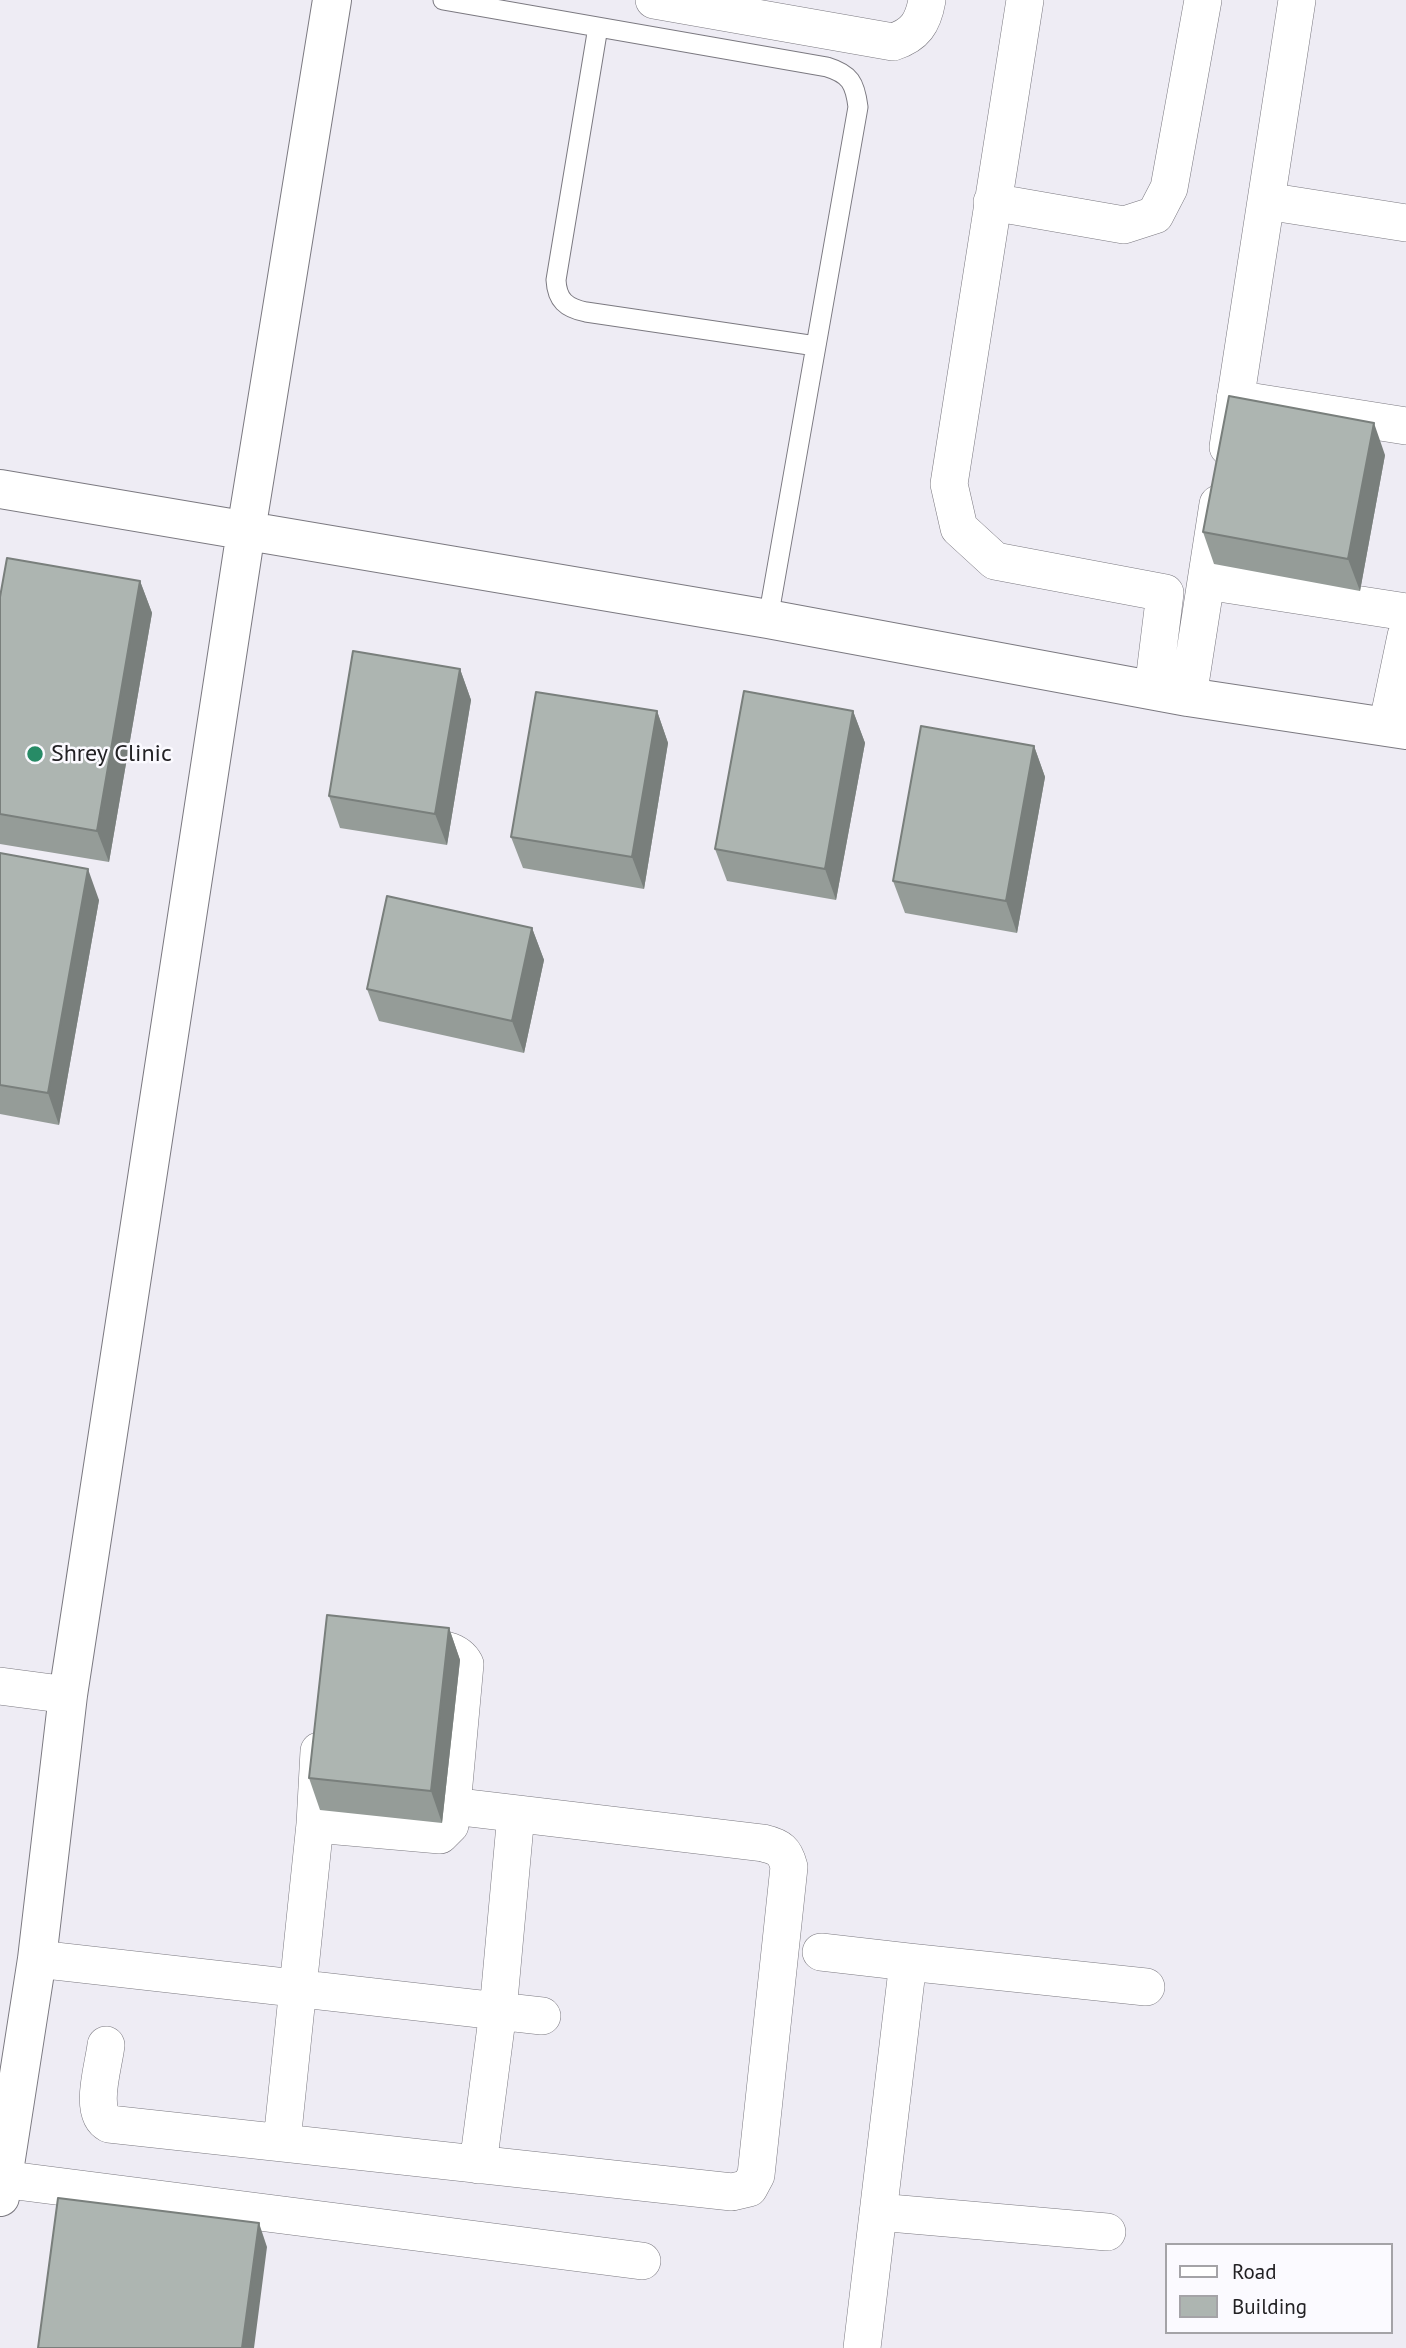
<!DOCTYPE html>
<style>
body{margin:0}
#map{position:relative;width:1406px;height:2348px;overflow:hidden;background:#eeecf4;font-family:"PT Sans",sans-serif}
canvas{display:block}
.legend{position:absolute;left:1165px;top:2243px;width:228px;height:91px;box-sizing:border-box;background:#fbfaff;border:2px solid #a4a3a7;margin:0;padding:9px 12px;list-style:none;font-size:21px;color:#222124}
.legend li{display:flex;align-items:center;gap:14px;height:35px}
.legend b{width:35px;border:2px solid #a4a3a7}
</style>
<div id="map">
<canvas width="1406" height="2348"></canvas>
<ul class="legend">
<li><b style="height:9px;background:#fff"></b>Road</li>
<li><b style="height:19px;background:#adb5b1"></b>Building</li>
</ul>
</div>
<script>
const ctx = document.querySelector('canvas').getContext('2d');
ctx.lineJoin = 'round';
function strokePath(path, color, width, dash) {
  ctx.strokeStyle = color;
  ctx.lineWidth = width;
  ctx.lineCap = dash ? 'butt' : 'round';
  ctx.setLineDash(dash || []);
  ctx.stroke(path);
}
function fill(path, color) {
  ctx.fillStyle = color;
  ctx.fill(path, 'evenodd');
}
function write(font, color, halo, rows, align = 'center') {
  ctx.font = font + ' "PT Sans",sans-serif';
  ctx.lineWidth = 5;
  ctx.setLineDash([]);
  ctx.textBaseline = 'middle';
  ctx.strokeStyle = halo;
  ctx.fillStyle = color;
  for (const [text, x, y, turn = 0] of rows) {
    ctx.save();
    ctx.translate(x, y);
    ctx.rotate((+turn || 0) * Math.PI / 180);
    ctx.textAlign = isNaN(turn) ? turn : align;
    if (halo) ctx.strokeText(text, 0, 0);
    ctx.fillText(text, 0, 0);
    ctx.restore();
  }
}
const lane = new Path2D(`
 M 443,0 L 827,67 C 850,74 855,83 858,107 L 768,619
 M 598,27 L 556,280 C 557,300 566,308 586,312 L 816,346`);
const street = new Path2D(`
 M 654,0 L 893,42 C 915,35 923,23 927,0
 M 1025,0 L 949,484 L 959,528 L 995,561 L 1165,593 L 1153,690
 M 1266,201 L 1406,223
 M 992,202 L 1124,225 L 1155,215 L 1169,188 L 1203,0
 M 1235,399 L 1406,426
 M 1228,447 L 1297,0
 M 1206,581 L 1406,612
 M 1188,697 L 1218,504
 M 1387,727 L 1406,636
 M 0,1686 L 68,1695
 M 315,1824 L 319,1751
 M 821,1952 L 908,1962
 M 37,1959 L 542,2016
 M 106,2045 C 104,2065 88,2113 109,2124 L 732,2192 L 749,2188 L 756,2175 L 789,1867 C 785,1851 780,1847 763,1843 L 452,1806 L 465,1664 C 455,1645 429,1649 409,1647
 M 282,2141 L 315,1824 L 440,1835 L 450,1825 L 452,1806
 M 478,2165 L 498,2011 L 516,1814
 M 2,2179 L 642,2261
 M 878,2212 L 1107,2232
 M 862,2348 L 908,1962 L 1146,1987`);
const secondary = new Path2D(`
 M 0,489 L 768,619 L 1188,697 L 1406,730
 M 0,2197 L 37,1959 L 68,1695 L 246,531 L 332,0`);
strokePath(lane, '#7b7980', 21);
strokePath(street, '#7b7980', 38);
strokePath(secondary, '#7b7980', 40);
strokePath(lane, '#fff', 19);
strokePath(street, '#fff', 37);
strokePath(secondary, '#fff', 38);
fill(new Path2D(`
 M 1385,455 L 1360,591 L 1214,564 L 1203,532 Z
 M 140,581 L 152,613 L 109,862 L 0,844 L 0,597 Z
 M 460,669 L 471,700 L 447,845 L 340,828 L 329,796 Z
 M 657,711 L 668,743 L 644,889 L 523,868 L 511,837 Z
 M 853,711 L 865,743 L 836,900 L 727,881 L 715,849 Z
 M 1034,746 L 1045,777 L 1017,933 L 905,913 L 893,881 Z
 M 0,853 L 99,900 L 59,1125 L 0,1114 Z
 M 532,928 L 544,960 L 524,1053 L 379,1021 L 367,989 Z
 M 449,1628 L 460,1660 L 442,1823 L 320,1810 L 309,1778 Z`), '#959c98');
fill(new Path2D(`
 M 1374,423 L 1385,455 L 1360,591 L 1348,559 Z
 M 140,581 L 152,613 L 109,862 L 97,831 Z
 M 460,669 L 471,700 L 447,845 L 435,814 Z
 M 657,711 L 668,743 L 644,889 L 632,857 Z
 M 853,711 L 865,743 L 836,900 L 825,869 Z
 M 1034,746 L 1045,777 L 1017,933 L 1006,901 Z
 M 88,869 L 99,900 L 59,1125 L 48,1093 Z
 M 532,928 L 544,960 L 524,1053 L 512,1021 Z
 M 449,1628 L 460,1660 L 442,1823 L 431,1791 Z
 M 259,2223 L 267,2247 L 254,2348 L 242,2348 Z`), '#797f7c');
const building = new Path2D(`
 M 1229,396 L 1374,423 L 1348,559 L 1203,532 Z
 M 7,558 L 140,581 L 97,831 L 0,814 L 0,597 Z
 M 353,651 L 460,669 L 435,814 L 329,796 Z
 M 744,691 L 853,711 L 825,869 L 715,849 Z
 M 536,692 L 657,711 L 632,857 L 511,837 Z
 M 921,726 L 1034,746 L 1006,901 L 893,881 Z
 M 0,853 L 88,869 L 48,1093 L 0,1085 Z
 M 387,896 L 532,928 L 512,1021 L 367,989 Z
 M 327,1615 L 449,1628 L 431,1791 L 309,1778 Z
 M 58,2198 L 259,2223 L 242,2348 L 38,2348 Z`);
fill(building, '#adb5b1');
strokePath(building, '#797f7c', 2);
for (const [x, y, r, color] of [
 [35,754,9,"#278b66"]
]) {
  const dot = new Path2D();
  dot.arc(x, y, r, 0, 2 * Math.PI);
  ctx.fillStyle = color;
  ctx.fill(dot);
  strokePath(dot, '#fbfaff', 2.5);
}
write('24px', '#222124', '#fbfaff', [
 ["Shrey Clinic",51,754]
], 'left');
</script>
